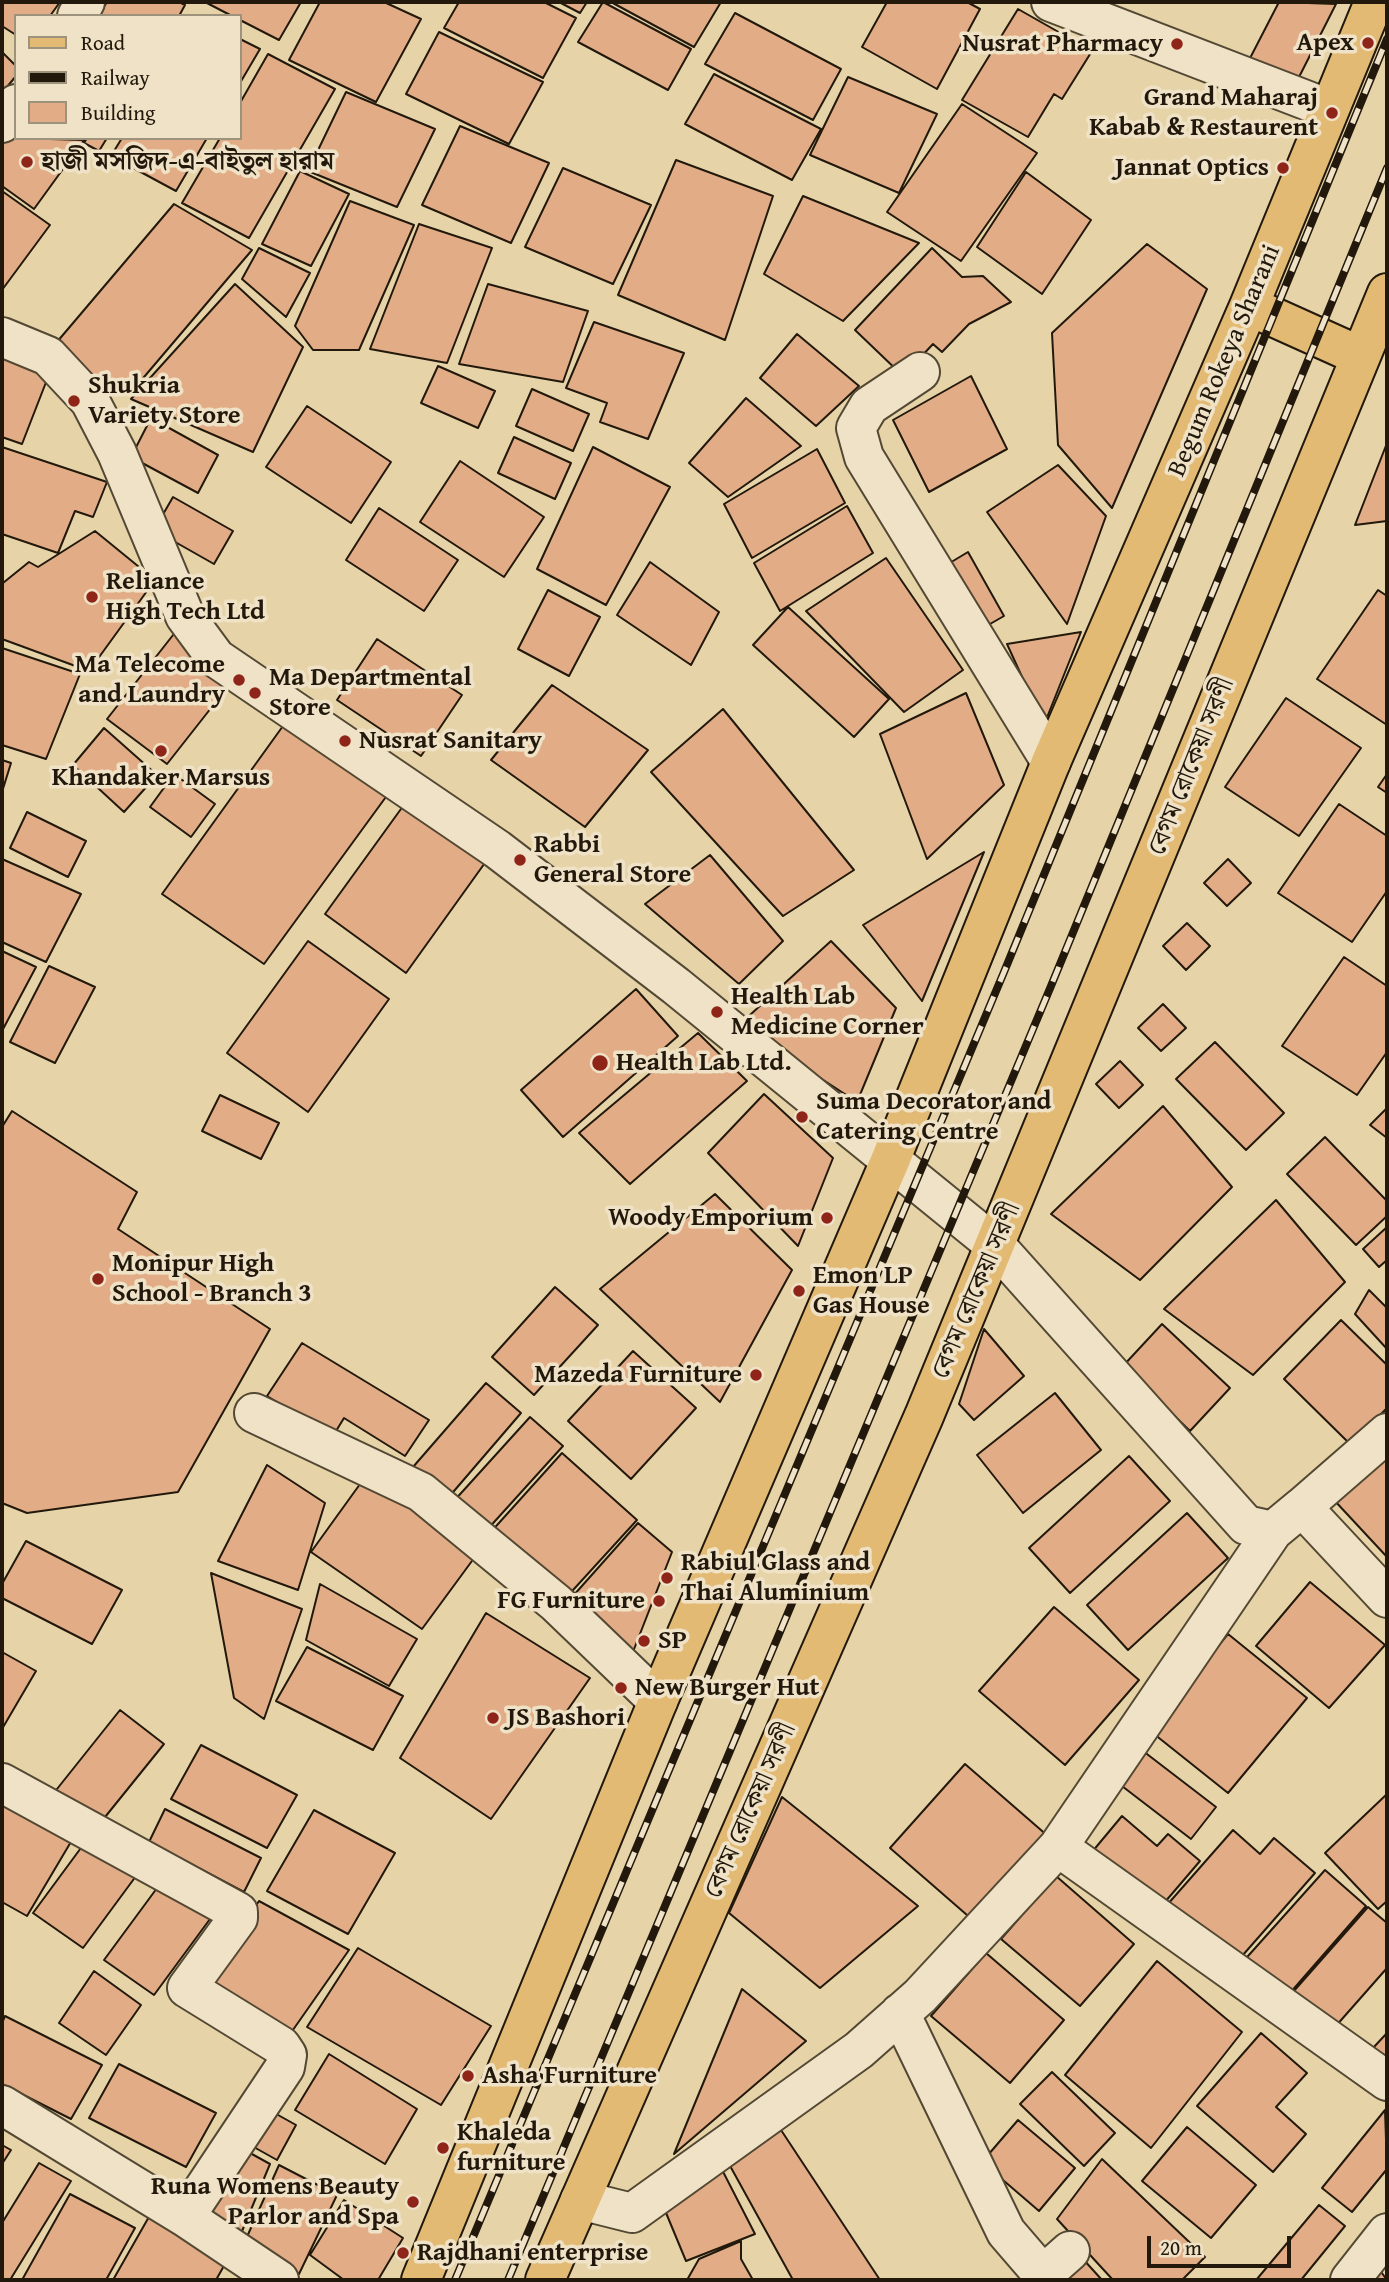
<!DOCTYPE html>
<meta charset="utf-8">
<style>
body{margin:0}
#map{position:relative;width:1389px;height:2282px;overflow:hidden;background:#e6d3a8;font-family:"Gentium Book Plus",serif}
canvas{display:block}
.frame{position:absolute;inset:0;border:4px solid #22190c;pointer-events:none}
.legend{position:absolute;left:14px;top:14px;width:228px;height:126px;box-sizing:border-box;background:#efe2c6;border:2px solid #9d927c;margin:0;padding:9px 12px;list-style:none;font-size:21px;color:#22190c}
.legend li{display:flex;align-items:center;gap:14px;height:35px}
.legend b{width:35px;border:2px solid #9d927c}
.scale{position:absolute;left:1147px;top:2236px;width:144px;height:32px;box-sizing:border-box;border:4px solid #22190c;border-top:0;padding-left:9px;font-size:21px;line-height:24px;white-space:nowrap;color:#22190c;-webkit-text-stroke:5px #efe2c6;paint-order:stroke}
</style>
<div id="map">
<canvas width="1389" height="2282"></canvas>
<div class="frame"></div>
<ul class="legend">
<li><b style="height:9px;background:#e3ba74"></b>Road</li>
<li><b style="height:9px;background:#22190c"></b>Railway</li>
<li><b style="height:19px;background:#e2ad86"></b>Building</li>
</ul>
<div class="scale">20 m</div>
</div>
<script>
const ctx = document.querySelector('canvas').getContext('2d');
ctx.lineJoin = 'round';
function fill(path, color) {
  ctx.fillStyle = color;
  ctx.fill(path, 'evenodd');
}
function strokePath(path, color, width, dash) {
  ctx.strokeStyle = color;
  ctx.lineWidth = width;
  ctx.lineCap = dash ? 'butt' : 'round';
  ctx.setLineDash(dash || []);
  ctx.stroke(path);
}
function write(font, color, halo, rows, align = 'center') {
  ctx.font = font + ' "Gentium Book Plus","Noto Serif Bengali",serif';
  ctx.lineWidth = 7;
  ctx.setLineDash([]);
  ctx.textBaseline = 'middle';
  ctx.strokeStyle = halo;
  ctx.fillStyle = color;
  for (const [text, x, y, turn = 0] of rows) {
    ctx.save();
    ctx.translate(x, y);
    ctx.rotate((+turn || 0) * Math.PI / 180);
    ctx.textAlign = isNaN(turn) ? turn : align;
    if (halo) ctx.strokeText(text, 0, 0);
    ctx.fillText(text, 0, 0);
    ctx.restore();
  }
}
const building = new Path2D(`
 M 2,2 L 60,2 L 50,16 L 16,16 L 16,35 L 2,26 Z
 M 107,2 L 179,2 L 185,5 L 179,16 L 98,16 Z
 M 205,2 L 301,2 L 279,40 L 240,20 L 240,16 L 232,16 Z
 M 320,2 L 384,2 L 421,19 L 376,102 L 289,60 Z
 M 459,2 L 544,2 L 576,18 L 543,78 L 444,28 Z
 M 559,2 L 587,2 L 580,13 Z
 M 603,2 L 691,49 L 668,90 L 578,42 Z
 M 611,2 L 721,2 L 694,47 Z
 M 887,2 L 967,2 L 980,9 L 937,89 L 862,47 Z
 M 1279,2 L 1336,4 L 1295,85 L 1247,64 Z
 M 1018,9 L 1092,51 L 1062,99 L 1054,94 L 1028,137 L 962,100 Z
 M 735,13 L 841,69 L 813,120 L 705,64 Z
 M 439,32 L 543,82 L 509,144 L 406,94 Z
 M 240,39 L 260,49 L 240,83 Z
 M 2,52 L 16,66 L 16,76 L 2,93 Z
 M 268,54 L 335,89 L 249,238 L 182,203 L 220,138 L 240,138 L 240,103 Z
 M 714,74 L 821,129 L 792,180 L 685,124 Z
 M 848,77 L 937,114 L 899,193 L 810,155 Z
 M 346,92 L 435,129 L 397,207 L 308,171 Z
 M 962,104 L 1037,153 L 961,261 L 887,212 Z
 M 16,121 L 16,138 L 84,140 L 34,209 L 2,186 L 2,141 Z
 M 460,126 L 549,163 L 511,243 L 422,205 Z
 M 87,138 L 107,138 L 99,151 L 84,143 Z
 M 122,138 L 207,138 L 176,191 L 111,156 Z
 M 676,160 L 773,196 L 725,340 L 618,295 Z
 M 563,168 L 651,205 L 613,284 L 525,247 Z
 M 300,171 L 349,194 L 311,266 L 262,244 Z
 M 1026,172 L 1091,220 L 1042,294 L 977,247 Z
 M 2,191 L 50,225 L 2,290 Z
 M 803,196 L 919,243 L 843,321 L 764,274 Z
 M 350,201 L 414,225 L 359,350 L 313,350 L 295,326 Z
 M 174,204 L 252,250 L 133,390 L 76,369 L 51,349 Z
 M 419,224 L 492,248 L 447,363 L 370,349 Z
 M 1147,244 L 1207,289 L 1112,508 L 1058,445 L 1052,333 Z
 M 259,248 L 310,273 L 286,317 L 242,279 Z
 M 932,248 L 962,277 L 983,276 L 1011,302 L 969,324 L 942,352 L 933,344 L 903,376 L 855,330 Z
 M 235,284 L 303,347 L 253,452 L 131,399 Z
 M 488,284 L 588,311 L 563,382 L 459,364 Z
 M 594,322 L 684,353 L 648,439 L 600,422 L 607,403 L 566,388 Z
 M 797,334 L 859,386 L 816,426 L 760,378 Z
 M 2,357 L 50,372 L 22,444 L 2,437 Z
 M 438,366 L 495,391 L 478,428 L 421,403 Z
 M 971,376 L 1007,449 L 929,492 L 893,420 Z
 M 532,389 L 589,414 L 573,451 L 516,426 Z
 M 746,398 L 801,446 L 728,497 L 689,463 Z
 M 307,406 L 391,462 L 351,523 L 266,467 Z
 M 151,418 L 218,455 L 198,493 L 131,457 Z
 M 514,437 L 571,463 L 555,499 L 498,473 Z
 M 1387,443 L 1387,521 L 1355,525 Z
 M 2,447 L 107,482 L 93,517 L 75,511 L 58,553 L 2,534 Z
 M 593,447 L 670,487 L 606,605 L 537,569 Z
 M 817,449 L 845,503 L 752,558 L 724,504 Z
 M 460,461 L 544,517 L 504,577 L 420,522 Z
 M 1058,465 L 1106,516 L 1067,624 L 987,512 Z
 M 173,497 L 233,531 L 214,564 L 154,530 Z
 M 847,506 L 873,553 L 780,611 L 754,563 Z
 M 379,508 L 458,560 L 424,611 L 346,560 Z
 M 95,531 L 155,580 L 89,671 L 2,639 L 3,583 L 29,562 L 38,567 Z
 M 968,552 L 1004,616 L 983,628 L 948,564 Z
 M 886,558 L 963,670 L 904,712 L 806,611 Z
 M 650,562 L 719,612 L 691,665 L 617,615 Z
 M 548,590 L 600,617 L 569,676 L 518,649 Z
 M 1378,590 L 1387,596 L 1387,725 L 1317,679 Z
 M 788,607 L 889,699 L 854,737 L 753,645 Z
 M 177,630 L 237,675 L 167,764 L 107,719 Z
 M 1081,632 L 1044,725 L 1007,644 Z
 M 377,639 L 462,695 L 421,756 L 337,700 Z
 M 2,648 L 80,674 L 46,759 L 2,745 Z
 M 552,685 L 648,750 L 585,827 L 491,760 Z
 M 966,693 L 1004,785 L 927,859 L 880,734 Z
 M 1286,698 L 1361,748 L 1299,836 L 1225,787 Z
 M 723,709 L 854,870 L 783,916 L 651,772 Z
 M 288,719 L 391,790 L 264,964 L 162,894 Z
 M 104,728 L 157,775 L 124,812 L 73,765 Z
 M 2,760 L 11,763 L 2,792 Z
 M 174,774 L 215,804 L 191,837 L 150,807 Z
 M 1387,774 L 1387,793 L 1378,787 Z
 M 406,802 L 487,860 L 406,973 L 325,914 Z
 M 1339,804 L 1387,836 L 1387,891 L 1352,942 L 1278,893 Z
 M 27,812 L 86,841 L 68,877 L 10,848 Z
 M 984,852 L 922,1001 L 863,925 Z
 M 710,855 L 783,941 L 739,984 L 645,904 Z
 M 2,859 L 81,894 L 46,962 L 2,942 Z
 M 1228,859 L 1251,883 L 1227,906 L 1204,883 Z
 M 1187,923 L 1210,946 L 1186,970 L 1163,946 Z
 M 308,941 L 389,999 L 308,1112 L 227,1053 Z
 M 831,941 L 896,1008 L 857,1102 L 739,1025 Z
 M 2,951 L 36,967 L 2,1031 Z
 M 1344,957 L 1387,986 L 1387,1052 L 1357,1095 L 1282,1046 Z
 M 49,966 L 95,987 L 55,1063 L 10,1042 Z
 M 636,989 L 678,1036 L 563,1137 L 521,1090 Z
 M 1163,1004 L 1186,1028 L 1161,1051 L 1138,1028 Z
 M 698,1033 L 747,1081 L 630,1184 L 579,1133 Z
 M 1215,1042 L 1284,1113 L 1246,1150 L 1176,1079 Z
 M 1120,1061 L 1143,1085 L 1119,1108 L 1096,1084 Z
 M 764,1094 L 833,1158 L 798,1246 L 708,1153 Z
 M 220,1095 L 279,1123 L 261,1159 L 202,1131 Z
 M 1163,1106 L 1232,1187 L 1140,1280 L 1051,1214 Z
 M 1387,1108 L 1387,1138 L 1370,1125 Z
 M 12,1111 L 137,1192 L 118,1229 L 270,1329 L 178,1492 L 27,1513 L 2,1503 L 2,1127 Z
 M 1325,1137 L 1387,1201 L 1387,1216 L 1356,1245 L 1287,1174 Z
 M 715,1194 L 792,1270 L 720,1402 L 600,1289 Z
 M 1276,1200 L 1345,1282 L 1253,1375 L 1164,1309 Z
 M 1387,1227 L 1387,1260 L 1379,1267 L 1363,1249 Z
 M 555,1287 L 598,1325 L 534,1395 L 492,1357 Z
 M 1369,1290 L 1387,1308 L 1387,1349 L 1355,1314 Z
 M 1341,1320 L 1387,1365 L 1387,1408 L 1351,1445 L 1284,1379 Z
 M 1162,1324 L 1230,1388 L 1190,1431 L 1123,1366 Z
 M 984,1329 L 1024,1376 L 974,1420 L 959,1404 Z
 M 302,1343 L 429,1420 L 405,1456 L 344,1418 L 333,1436 L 267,1396 Z
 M 633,1351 L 696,1408 L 631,1479 L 568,1421 Z
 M 486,1383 L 521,1413 L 448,1498 L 413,1467 Z
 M 1055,1393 L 1101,1450 L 1023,1513 L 977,1455 Z
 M 530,1417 L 563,1446 L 486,1531 L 453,1502 Z
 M 1387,1449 L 1387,1557 L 1334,1500 Z
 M 562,1453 L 637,1520 L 563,1601 L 489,1534 Z
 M 1129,1456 L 1170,1501 L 1070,1593 L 1029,1548 Z
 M 267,1465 L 325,1503 L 298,1590 L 218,1561 Z
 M 368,1473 L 480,1550 L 422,1629 L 311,1552 Z
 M 1187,1513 L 1228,1558 L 1128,1650 L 1087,1605 Z
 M 638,1523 L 672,1552 L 629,1662 L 565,1605 Z
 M 26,1541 L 122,1590 L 92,1644 L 2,1598 L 2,1584 Z
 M 211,1573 L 302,1609 L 264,1719 L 234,1698 Z
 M 1310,1582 L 1385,1645 L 1329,1708 L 1256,1646 Z
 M 320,1584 L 417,1639 L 389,1686 L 306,1640 Z
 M 1054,1607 L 1139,1680 L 1065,1765 L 979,1691 Z
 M 486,1613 L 590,1678 L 491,1819 L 400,1758 Z
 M 1228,1634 L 1307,1698 L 1228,1793 L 1149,1730 Z
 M 307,1647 L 403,1696 L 373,1750 L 276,1701 Z
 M 2,1652 L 36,1671 L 2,1729 Z
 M 120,1710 L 164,1744 L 97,1827 L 53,1794 Z
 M 201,1745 L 297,1795 L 267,1848 L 171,1799 Z
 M 1143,1751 L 1216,1807 L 1191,1839 L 1118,1783 Z
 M 965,1764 L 1049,1837 L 975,1922 L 890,1848 Z
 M 1387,1794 L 1387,1901 L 1378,1909 L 1325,1853 Z
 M 2,1796 L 75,1835 L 27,1916 L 2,1902 Z
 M 782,1797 L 918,1906 L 820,1988 L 729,1913 Z
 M 165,1809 L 261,1858 L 244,1892 L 149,1842 Z
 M 314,1810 L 395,1853 L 348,1934 L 267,1891 Z
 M 1122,1816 L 1157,1846 L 1168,1834 L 1200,1861 L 1159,1909 L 1092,1852 Z
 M 1233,1830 L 1260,1854 L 1274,1838 L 1315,1873 L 1235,1964 L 1167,1905 Z
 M 89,1837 L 139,1872 L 83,1948 L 33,1913 Z
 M 1325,1870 L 1366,1906 L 1283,2001 L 1240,1965 Z
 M 1056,1876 L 1134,1944 L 1080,2006 L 1001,1939 Z
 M 160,1884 L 210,1919 L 154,1995 L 104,1960 Z
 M 259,1901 L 349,1950 L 288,2037 L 205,1982 Z
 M 1368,1907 L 1387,1923 L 1387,1968 L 1320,2044 L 1278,2009 Z
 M 358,1948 L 491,2026 L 441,2105 L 307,2027 Z
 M 986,1953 L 1064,2020 L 1010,2083 L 931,2016 Z
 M 1157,1961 L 1242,2032 L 1151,2148 L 1065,2075 Z
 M 94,1971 L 141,2005 L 106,2055 L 59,2023 Z
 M 742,1989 L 806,2041 L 674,2154 Z
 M 5,2016 L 102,2065 L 71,2119 L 2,2084 L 2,2023 Z
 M 1261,2033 L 1307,2073 L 1276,2107 L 1306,2134 L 1273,2172 L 1197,2106 Z
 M 1387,2033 L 1387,2061 L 1373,2048 Z
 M 329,2054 L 417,2109 L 385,2164 L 295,2110 Z
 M 119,2064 L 216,2113 L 186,2167 L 89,2118 Z
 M 1052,2072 L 1115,2133 L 1084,2166 L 1020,2104 Z
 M 262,2106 L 296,2125 L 277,2160 L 243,2141 Z
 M 1385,2110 L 1387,2169 L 1352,2212 L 1322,2188 Z
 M 1018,2120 L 1075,2168 L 1039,2211 L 982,2162 Z
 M 1187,2127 L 1256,2185 L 1211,2238 L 1142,2181 Z
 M 781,2130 L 880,2280 L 793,2280 L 729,2164 Z
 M 2,2145 L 11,2150 L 2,2164 Z
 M 241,2148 L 270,2164 L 240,2236 L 207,2212 Z
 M 716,2158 L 755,2234 L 686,2261 L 664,2208 Z
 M 1102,2159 L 1205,2257 L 1182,2280 L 1113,2280 L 1057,2219 Z
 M 39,2163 L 71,2181 L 10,2280 L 6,2280 L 2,2278 L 2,2223 Z
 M 279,2165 L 337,2195 L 299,2274 L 246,2239 Z
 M 70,2194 L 135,2228 L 106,2280 L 22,2280 Z
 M 344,2200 L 403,2238 L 378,2280 L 344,2280 L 310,2255 Z
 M 1319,2205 L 1345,2226 L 1301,2280 L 1257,2279 Z
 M 150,2215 L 230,2255 L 216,2280 L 113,2280 Z
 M 741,2241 L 741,2259 L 753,2280 L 687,2280 L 699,2259 Z
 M 1083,2259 L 1102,2280 L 1066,2280 Z
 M 1379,2269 L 1387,2280 L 1369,2280 Z`);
fill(building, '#e2ad86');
strokePath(building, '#22190c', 2);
const minor = new Path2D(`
 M 1051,2 L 1329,109
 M 77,16 L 85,2
 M 2,123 L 16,104
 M 2,337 L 48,356 L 90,401 L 117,453 L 185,616 L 216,658 L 497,849 L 676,986 L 996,1246 L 1246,1525 L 1273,1531 L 1302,1507 L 1387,1598
 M 920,372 L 869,406 L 856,428 L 864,457 L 1051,762
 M 254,1413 L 421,1492 L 556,1603 L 658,1701
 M 1302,1507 L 1387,1433
 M 2,1783 L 238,1912 L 238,1918 L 187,1988 L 281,2046 L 287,2055 L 285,2067 L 185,2217
 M 1058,1847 L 1387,2081
 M 900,2013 L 1006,2232 L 1043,2275 L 1070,2251
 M 2,2105 L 185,2217 L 279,2280
 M 580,2200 L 632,2213 L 859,2050 L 920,1996 L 1058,1847 L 1273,1531
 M 1350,2280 L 1387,2233`);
const primary = new Path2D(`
 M 1249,306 L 1360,356
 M 421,2280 L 658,1701 L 890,1161 L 1051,762 L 1249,306 L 1374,2
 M 545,2280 L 924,1416 L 1387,293`);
strokePath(minor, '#534833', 42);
strokePath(primary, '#22190c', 42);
strokePath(minor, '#efe2c6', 38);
strokePath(primary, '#e3ba74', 38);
const rail = new Path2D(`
 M 455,2280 L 1004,972 L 1387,39
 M 508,2280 L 1051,986 L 1387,168`);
strokePath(rail, '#22190c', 8);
strokePath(rail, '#efe2c6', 5, [16]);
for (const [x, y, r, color] of [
 [1368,43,7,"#8f2418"],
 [1177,44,7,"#8f2418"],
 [1332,113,7,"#8f2418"],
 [27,162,7,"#8f2418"],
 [1283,168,7,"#8f2418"],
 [74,401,7,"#8f2418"],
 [92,597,7,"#8f2418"],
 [239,680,7,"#8f2418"],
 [255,693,7,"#8f2418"],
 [345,741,7,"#8f2418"],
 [161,751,7,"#8f2418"],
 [520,860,7,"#8f2418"],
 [717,1012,7,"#8f2418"],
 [600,1063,9,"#8f2418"],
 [802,1117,7,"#8f2418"],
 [827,1218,7,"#8f2418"],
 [98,1279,7,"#8f2418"],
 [799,1291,7,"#8f2418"],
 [756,1375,7,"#8f2418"],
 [667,1578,7,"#8f2418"],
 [659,1601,7,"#8f2418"],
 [644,1641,7,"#8f2418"],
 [621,1688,7,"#8f2418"],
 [493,1718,7,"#8f2418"],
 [468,2076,7,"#8f2418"],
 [443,2148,7,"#8f2418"],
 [413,2202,7,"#8f2418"],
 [403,2253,7,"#8f2418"]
]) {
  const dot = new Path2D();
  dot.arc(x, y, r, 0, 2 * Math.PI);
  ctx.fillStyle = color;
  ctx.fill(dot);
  strokePath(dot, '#efe2c6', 2.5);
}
write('bold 26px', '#22190c', '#efe2c6', [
 ["Apex",1354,43,"right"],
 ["Nusrat Pharmacy",1163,44,"right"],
 ["Grand Maharaj",1318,98,"right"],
 ["Kabab & Restaurent",1318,128,"right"],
 ["হাজী মসজিদ-এ-বাইতুল হারাম",41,162],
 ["Jannat Optics",1269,168,"right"],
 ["Shukria",88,386],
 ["Variety Store",88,416],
 ["Reliance",106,582],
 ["High Tech Ltd",106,612],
 ["Ma Telecome",225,665,"right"],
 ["and Laundry",225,695,"right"],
 ["Ma Departmental",269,678],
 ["Store",269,708],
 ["Nusrat Sanitary",359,741],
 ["Khandaker Marsus",161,778,"center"],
 ["Rabbi",534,845],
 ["General Store",534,875],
 ["Health Lab",731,997],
 ["Medicine Corner",731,1027],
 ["Health Lab Ltd.",616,1063],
 ["Suma Decorator and",816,1102],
 ["Catering Centre",816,1132],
 ["Woody Emporium",813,1218,"right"],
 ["Monipur High",112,1264],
 ["School - Branch 3",112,1294],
 ["Emon LP",813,1276],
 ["Gas House",813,1306],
 ["Mazeda Furniture",742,1375,"right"],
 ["Rabiul Glass and",681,1563],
 ["Thai Aluminium",681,1593],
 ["FG Furniture",645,1601,"right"],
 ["SP",658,1641],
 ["New Burger Hut",635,1688],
 ["JS Bashori",507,1718],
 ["Asha Furniture",482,2076],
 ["Khaleda",457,2133],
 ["furniture",457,2163],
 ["Runa Womens Beauty",399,2187,"right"],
 ["Parlor and Spa",399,2217,"right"],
 ["Rajdhani enterprise",417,2253]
], 'left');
write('26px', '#22190c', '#efe2c6', [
 ["Begum Rokeya Sharani",1225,361,-67],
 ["বেগম রোকেয়া সরণী",1192,767,-68],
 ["বেগম রোকেয়া সরণী",977,1291,-67],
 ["বেগম রোকেয়া সরণী",751,1811,-66]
]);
</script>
